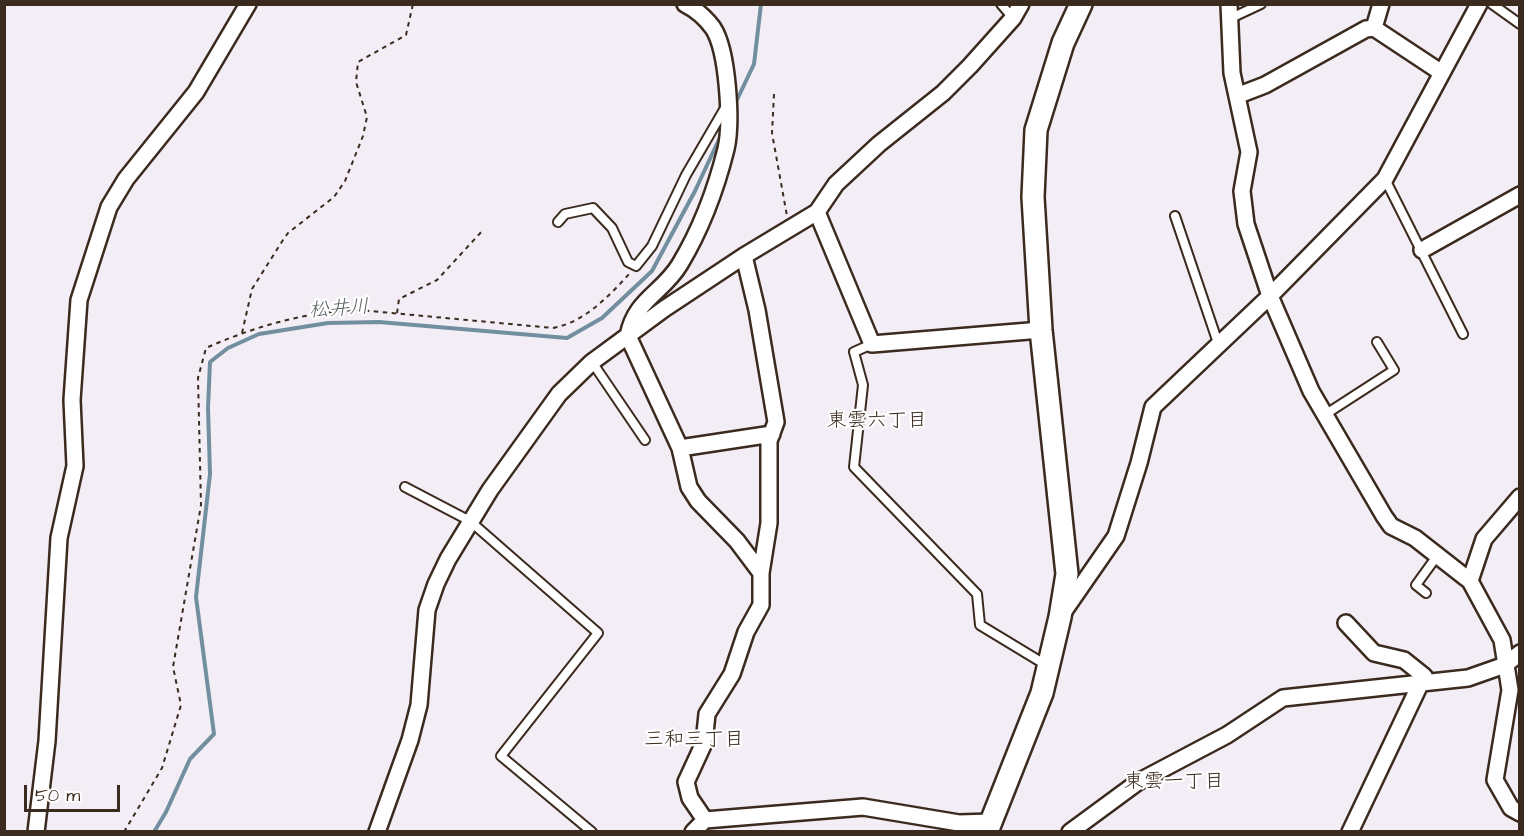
<!DOCTYPE html>
<meta charset="utf-8">
<style>
body{margin:0}
#map{position:relative;width:1524px;height:836px;overflow:hidden;background:#f3edf6;font-family:"Architects Daughter",sans-serif}
canvas{display:block}
.frame{position:absolute;inset:0;border:6px solid #3b2a1e;pointer-events:none}
.scale{position:absolute;left:24px;top:785px;width:96px;height:27px;box-sizing:border-box;border:3px solid #3b2a1e;border-top:0;padding-left:8px;font-size:18px;line-height:21px;white-space:nowrap;color:#3b2a1e;-webkit-text-stroke:4px #fff;paint-order:stroke}
</style>
<div id="map">
<canvas width="1524" height="836"></canvas>
<div class="frame"></div>
<div class="scale">50 m</div>
</div>
<script>
const ctx = document.querySelector('canvas').getContext('2d');
ctx.lineJoin = 'round';
function strokePath(path, color, width, dash) {
  ctx.strokeStyle = color;
  ctx.lineWidth = width;
  ctx.lineCap = dash ? 'butt' : 'round';
  ctx.setLineDash(dash || []);
  ctx.stroke(path);
}
function write(font, color, halo, rows, align = 'center') {
  ctx.font = font + ' "Architects Daughter","Klee One",sans-serif';
  ctx.lineWidth = 4.5;
  ctx.setLineDash([]);
  ctx.textBaseline = 'middle';
  ctx.strokeStyle = halo;
  ctx.fillStyle = color;
  for (const [text, x, y, turn = 0] of rows) {
    ctx.save();
    ctx.translate(x, y);
    ctx.rotate((+turn || 0) * Math.PI / 180);
    ctx.textAlign = isNaN(turn) ? turn : align;
    if (halo) ctx.strokeText(text, 0, 0);
    ctx.fillText(text, 0, 0);
    ctx.restore();
  }
}
strokePath(new Path2D(`
 M 735,104 L 754,64 L 761,4
 M 154,832 L 166,812 L 190,759 L 214,734 L 196,597 L 210,474 L 208,408 L 210,362 L 228,348 L 259,334 L 328,323 L 379,322 L 567,338 L 602,318 L 652,271 L 695,191 L 722,133`), '#728fa0', 4);
const lane = new Path2D(`
 M 1001,4 L 1013,18
 M 1492,4 L 1520,24
 M 1229,19 L 1261,4
 M 1385,179 L 1463,334
 M 1175,216 L 1218,343
 M 558,222 L 565,214 L 593,208 L 612,228 L 628,262 L 636,266 L 652,246 L 686,175 L 725,108
 M 872,344 L 854,352 L 863,385 L 854,467 L 977,594 L 980,625 L 1046,665
 M 592,362 L 645,440
 M 1326,414 L 1394,370 L 1377,342
 M 405,487 L 470,521 L 598,633 L 501,756 L 592,832
 M 1426,593 L 1416,585 L 1437,556`);
const street = new Path2D(`
 M 685,4 C 697,10 705,17 713,28 C 728,51 732,123 726,149 C 716,189 701,229 680,264 C 663,293 635,299 628,336 L 680,448 L 689,487 L 698,501 L 737,541 L 761,573
 M 1229,4 L 1232,73 L 1249,152 L 1242,191 L 1246,224 L 1270,296 L 1311,391 L 1384,516 L 1391,526 L 1415,538 L 1470,581 L 1502,640 L 1510,690 L 1495,780 L 1511,808 L 1520,813
 M 1374,28 L 1381,4
 M 1239,95 L 1265,85 L 1366,29 L 1374,28 L 1442,73
 M 817,212 L 872,344 L 1041,330
 M 1422,250 L 1520,195
 M 680,448 L 772,434
 M 1470,581 L 1484,539 L 1520,497
 M 1062,614 L 1116,536 L 1139,463 L 1153,407 L 1270,296 L 1385,179 L 1479,4
 M 1346,623 L 1374,653 L 1404,660 L 1424,676 L 1350,832
 M 705,820 L 690,798 L 686,782 L 704,743 L 707,714 L 732,674 L 746,632 L 761,605 L 761,573 L 769,523 L 769,441 L 776,422 L 757,310 L 744,256
 M 36,832 L 47,741 L 59,538 L 75,466 L 72,400 L 79,300 L 109,207 L 126,179 L 196,92 L 248,4
 M 377,832 L 410,740 L 419,705 L 427,610 L 436,584 L 448,559 L 490,490 L 559,394 L 592,362 L 664,309 L 744,256 L 817,212 L 836,184 L 879,144 L 943,93 L 970,66 L 1013,18 L 1021,4
 M 693,832 L 705,820 L 863,807 L 959,823 L 992,822
 M 1070,832 L 1138,782 L 1227,735 L 1283,698 L 1468,678 L 1505,665 L 1520,653`);
const secondary = new Path2D(`
 M 987,832 L 1042,693 L 1060,617 L 1067,574 L 1041,330 L 1033,197 L 1036,130 L 1063,43 L 1081,4`);
strokePath(lane, '#3b2a1e', 12);
strokePath(street, '#3b2a1e', 20);
strokePath(secondary, '#3b2a1e', 26);
strokePath(new Path2D(`
 M 774,94 L 772,133 L 787,216
 M 397,313 L 399,299 L 437,280 L 484,229
 M 242,333 L 252,289 L 283,240 L 288,233 L 334,197 L 345,181 L 363,136 L 367,117 L 356,82 L 358,62 L 406,35 L 413,4
 M 124,832 L 162,768 L 181,705 L 173,667 L 201,505 L 198,378 L 206,348 C 253,327 308,311 359,310 L 553,328 C 585,322 609,296 630,273`), '#3b2a1e', 2, [4.5, 4.5]);
strokePath(lane, '#fff', 8);
strokePath(street, '#fff', 15);
strokePath(secondary, '#fff', 21);
write('italic 20px', '#565c5f', '#fff', [
 ["松井川",339,310,-4]
]);
write('20px', '#3b2a1e', '#fff', [
 ["東雲六丁目",877,422],
 ["三和三丁目",694,741],
 ["東雲一丁目",1174,783]
]);
</script>
